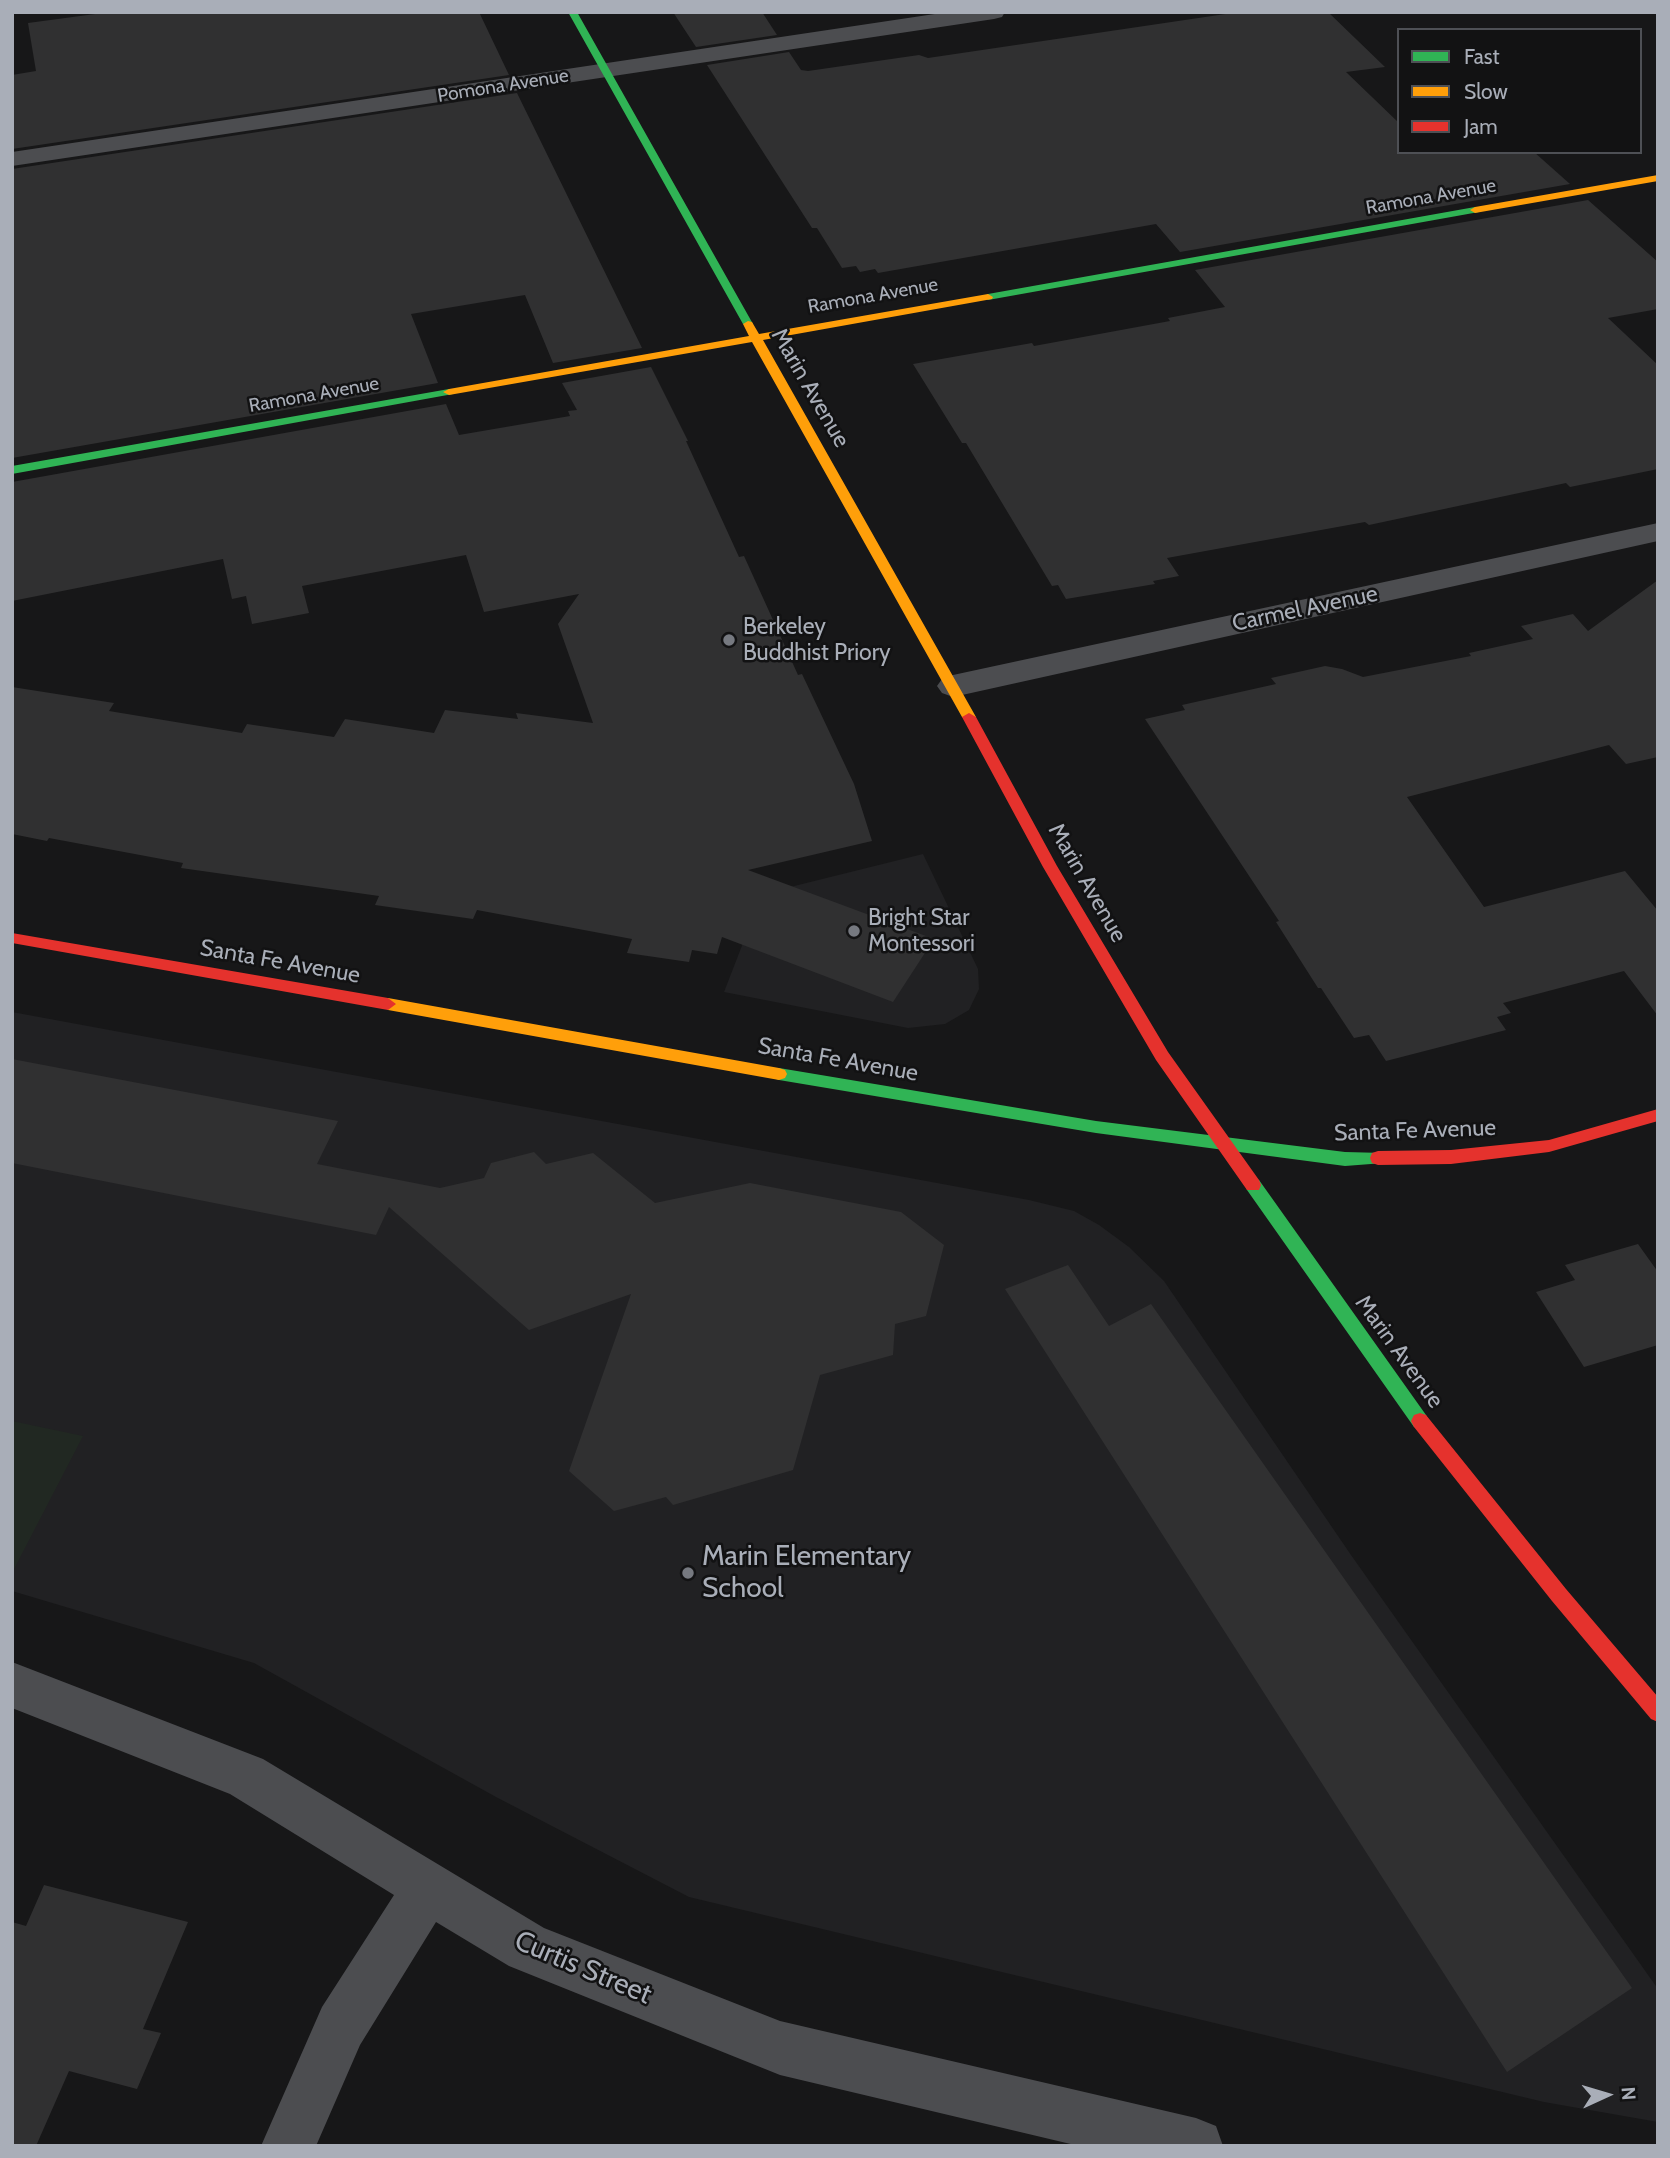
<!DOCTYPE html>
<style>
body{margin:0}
#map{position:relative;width:1670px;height:2158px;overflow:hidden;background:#171718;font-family:Cabin,sans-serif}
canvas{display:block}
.frame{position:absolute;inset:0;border:14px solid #a9aeb8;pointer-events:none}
.legend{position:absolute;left:1397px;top:28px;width:245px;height:126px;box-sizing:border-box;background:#121213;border:2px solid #4e5055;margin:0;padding:9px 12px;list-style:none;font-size:21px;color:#a9aeb8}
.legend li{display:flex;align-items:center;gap:14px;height:35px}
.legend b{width:35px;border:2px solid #4e5055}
.north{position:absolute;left:1572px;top:2060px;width:70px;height:70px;-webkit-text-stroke:5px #121213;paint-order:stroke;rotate:86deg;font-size:19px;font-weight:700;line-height:28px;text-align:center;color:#a9aeb8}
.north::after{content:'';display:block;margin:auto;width:24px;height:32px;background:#a9aeb8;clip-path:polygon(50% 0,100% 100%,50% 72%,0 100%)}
</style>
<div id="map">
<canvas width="1670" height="2158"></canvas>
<div class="frame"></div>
<ul class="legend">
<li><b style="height:9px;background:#30b455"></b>Fast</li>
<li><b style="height:9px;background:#ff9f0a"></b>Slow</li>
<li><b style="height:9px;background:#e5322d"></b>Jam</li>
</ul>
<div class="north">N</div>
</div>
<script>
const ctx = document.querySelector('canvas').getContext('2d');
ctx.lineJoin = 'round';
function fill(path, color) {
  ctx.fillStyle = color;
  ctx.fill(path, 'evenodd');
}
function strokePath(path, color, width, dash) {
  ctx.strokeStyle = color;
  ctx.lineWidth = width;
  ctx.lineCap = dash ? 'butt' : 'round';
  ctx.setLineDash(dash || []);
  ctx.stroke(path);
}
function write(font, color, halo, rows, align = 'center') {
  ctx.font = font + ' Cabin,sans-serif';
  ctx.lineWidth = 5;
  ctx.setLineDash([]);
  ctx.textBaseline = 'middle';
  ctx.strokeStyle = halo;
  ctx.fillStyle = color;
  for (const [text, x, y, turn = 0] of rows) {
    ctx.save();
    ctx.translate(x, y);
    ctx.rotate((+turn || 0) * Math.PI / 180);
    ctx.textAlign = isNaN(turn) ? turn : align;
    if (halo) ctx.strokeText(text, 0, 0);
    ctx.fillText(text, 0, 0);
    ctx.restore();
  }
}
fill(new Path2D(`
 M 923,854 L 978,969 L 979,989 L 969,1010 L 945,1024 L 908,1028 L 724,992 L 762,894 Z
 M 12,1012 L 1029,1200 L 1074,1211 L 1099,1225 L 1129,1247 L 1164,1281 L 1351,1555 L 1658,1989 L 1658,2122 L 1544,2102 L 689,1897 L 496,1797 L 254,1663 L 12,1591 Z`), '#212123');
fill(new Path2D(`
 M 12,1421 L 83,1436 L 12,1573 Z`), '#212822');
fill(new Path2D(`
 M 110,12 L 479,12 L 509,75 L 12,149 L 12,75 L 36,71 L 28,23 Z
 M 673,12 L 762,12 L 777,35 L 696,47 Z
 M 1239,12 L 1328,12 L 1385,67 L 1346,72 L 1399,123 L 1399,152 L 1534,152 L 1570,184 L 1180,252 L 1156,224 L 878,273 L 875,269 L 860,272 L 856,266 L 842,268 L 817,228 L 812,228 L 707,65 L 789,52 L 801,70 L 808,71 L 919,55 L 928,58 Z
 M 517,93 L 642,348 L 553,363 L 525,295 L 411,314 L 438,383 L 12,458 L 12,169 Z
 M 1588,200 L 1658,262 L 1658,309 L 1608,318 L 1658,365 L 1658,469 L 1570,487 L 1566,483 L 1369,525 L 1365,522 L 1167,558 L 1179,576 L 1153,581 L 1155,584 L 1066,599 L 1058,585 L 1052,586 L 966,443 L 962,443 L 913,364 L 1032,343 L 1034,346 L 1170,321 L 1168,318 L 1225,307 L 1195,270 Z
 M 651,367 L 688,441 L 686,441 L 739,557 L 744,556 L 798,675 L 802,674 L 854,784 L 872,841 L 748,870 L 934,939 L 893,1002 L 722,937 L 717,954 L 692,950 L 689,962 L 627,953 L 632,939 L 477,910 L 473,919 L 375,905 L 379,896 L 181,868 L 183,863 L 49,838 L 47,841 L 12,834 L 12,687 L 114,703 L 109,711 L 242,733 L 247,724 L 334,737 L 345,719 L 434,733 L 445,710 L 518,719 L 516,713 L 593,723 L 558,624 L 579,594 L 484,612 L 466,555 L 302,586 L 309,613 L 252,624 L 246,596 L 232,599 L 223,559 L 12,601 L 12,482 L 446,404 L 459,435 L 570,416 L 568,411 L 577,410 L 562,383 Z
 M 1658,580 L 1658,757 L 1626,764 L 1609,745 L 1407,797 L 1484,907 L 1625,871 L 1658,911 L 1658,1016 L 1624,971 L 1503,1003 L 1511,1013 L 1497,1017 L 1506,1030 L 1386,1061 L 1369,1035 L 1354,1038 L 1321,988 L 1318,988 L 1276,922 L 1279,921 L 1145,719 L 1185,710 L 1182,705 L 1276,684 L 1271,678 L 1325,666 L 1342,669 L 1363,677 L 1471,656 L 1469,653 L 1533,639 L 1521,626 L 1573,614 L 1588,631 Z
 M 12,1059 L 338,1121 L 317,1164 L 440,1188 L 484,1178 L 491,1163 L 534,1152 L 546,1164 L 593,1153 L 655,1203 L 750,1183 L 901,1212 L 944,1245 L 926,1316 L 895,1324 L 893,1355 L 820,1375 L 793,1470 L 673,1505 L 666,1497 L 614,1511 L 569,1471 L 631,1294 L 529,1330 L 389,1207 L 376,1235 L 12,1163 Z
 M 1638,1244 L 1658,1272 L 1658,1345 L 1584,1367 L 1536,1292 L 1575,1280 L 1565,1265 Z
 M 1068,1265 L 1109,1326 L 1151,1304 L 1632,1988 L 1507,2072 L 1005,1289 Z
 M 44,1885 L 188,1922 L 143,2029 L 161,2033 L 137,2089 L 69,2071 L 36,2146 L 12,2146 L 12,1922 L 26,1926 Z`), '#303031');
fill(new Path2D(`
 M 948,12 L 1005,12 L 1002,17 L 994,19 L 12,166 L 12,152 Z
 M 1658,523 L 1658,541 L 953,697 L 942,693 L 937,686 L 942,679 L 953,675 Z
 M 12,1662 L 263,1759 L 544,1928 L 780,2021 L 1196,2118 L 1216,2126 L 1223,2146 L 1079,2146 L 780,2075 L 509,1966 L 436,1922 L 360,2045 L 316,2146 L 261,2146 L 322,2007 L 394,1895 L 230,1794 L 12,1708 Z`), '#4c4d50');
fill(new Path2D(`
 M 568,12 L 577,12 L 753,324 L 752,326 L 743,324 Z
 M 1475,207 L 1479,208 L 1479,212 L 988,300 L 983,297 L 988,294 Z
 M 449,389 L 455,392 L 453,394 L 12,474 L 12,466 Z
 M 779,1068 L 1096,1121 L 1345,1152 L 1384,1153 L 1386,1158 L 1384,1163 L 1345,1166 L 1096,1133 L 779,1080 L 773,1078 L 771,1074 L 773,1070 Z
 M 1253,1178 L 1259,1180 L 1426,1415 L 1429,1421 L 1426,1427 L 1420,1429 L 1414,1427 L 1247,1190 L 1245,1185 L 1247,1180 Z`), '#30b455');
fill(new Path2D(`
 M 1658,175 L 1658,181 L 1475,213 L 1470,210 L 1475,207 Z
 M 988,294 L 993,297 L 992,299 L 763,340 L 976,717 L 969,721 L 962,717 L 752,342 L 449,395 L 443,392 L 449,389 L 749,336 L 743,324 L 748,321 L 752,322 L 759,334 Z
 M 388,998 L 779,1068 L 785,1070 L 787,1074 L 785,1078 L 779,1080 L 388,1010 L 380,1004 Z`), '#ff9f0a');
fill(new Path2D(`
 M 969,713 L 976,717 L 1057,866 L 1168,1052 L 1259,1180 L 1261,1185 L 1259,1190 L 1247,1190 L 1156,1060 L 1043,867 L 962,717 Z
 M 12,933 L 388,998 L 396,1004 L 388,1010 L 12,943 Z
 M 1658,1109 L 1658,1121 L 1549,1152 L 1451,1164 L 1378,1165 L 1372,1163 L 1370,1158 L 1372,1153 L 1378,1151 L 1451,1150 L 1549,1140 Z
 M 1420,1413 L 1426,1415 L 1566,1589 L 1658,1697 L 1658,1722 L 1651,1719 L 1552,1601 L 1414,1427 L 1411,1421 L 1414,1415 Z`), '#e5322d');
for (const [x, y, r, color] of [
 [729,640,7,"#767980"],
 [854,931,7,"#767980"],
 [688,1573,7,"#767980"]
]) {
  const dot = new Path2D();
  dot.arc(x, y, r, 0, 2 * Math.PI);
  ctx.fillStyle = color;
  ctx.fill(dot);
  strokePath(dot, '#121213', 2.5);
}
write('19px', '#a9aeb8', '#121213', [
 ["Pomona Avenue",503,86,-9],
 ["Ramona Avenue",1431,197,-10],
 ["Ramona Avenue",873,296,-10],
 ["Ramona Avenue",314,395,-10]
]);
write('23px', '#a9aeb8', '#121213', [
 ["Marin Avenue",810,388,60],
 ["Carmel Avenue",1305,609,-12],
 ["Marin Avenue",1087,883,60],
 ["Santa Fe Avenue",280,962,10],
 ["Santa Fe Avenue",838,1060,10],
 ["Santa Fe Avenue",1415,1131,-2],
 ["Marin Avenue",1399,1352,54]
]);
write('23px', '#a9aeb8', '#121213', [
 ["Berkeley",743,627],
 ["Buddhist Priory",743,653],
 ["Bright Star",868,918],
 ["Montessori",868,944]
], 'left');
write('28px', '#a9aeb8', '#121213', [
 ["Marin Elementary",702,1557],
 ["School",702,1589]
], 'left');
write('28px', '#a9aeb8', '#121213', [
 ["Curtis Street",583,1968,23]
]);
</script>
